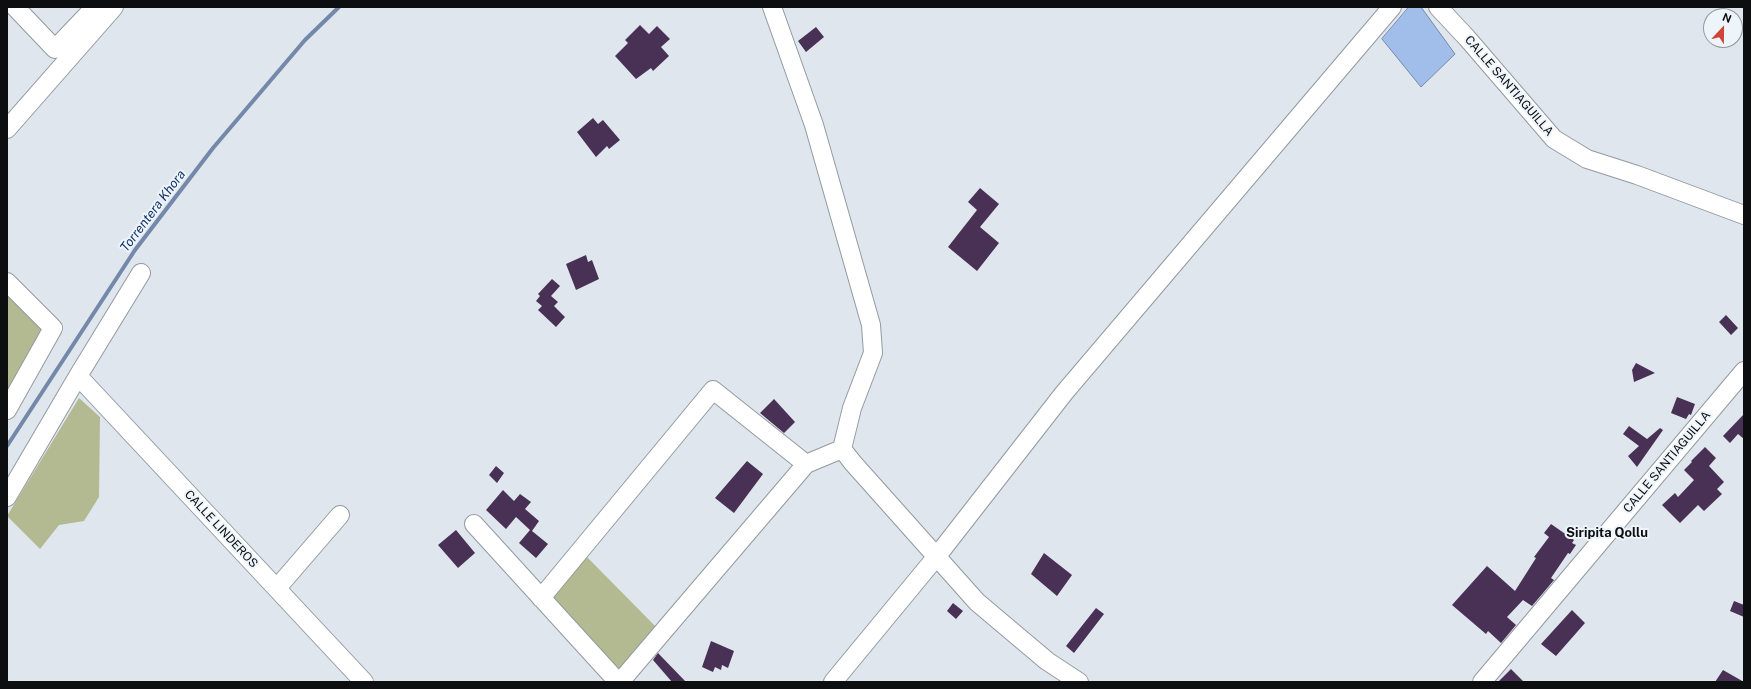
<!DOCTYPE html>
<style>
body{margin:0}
#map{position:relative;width:1751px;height:689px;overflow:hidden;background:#dfe6ed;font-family:"Public Sans",sans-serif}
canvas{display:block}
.frame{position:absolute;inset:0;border:8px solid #0c0e10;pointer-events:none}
.north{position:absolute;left:1703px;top:8px;width:40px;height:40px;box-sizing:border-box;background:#edf4fa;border:1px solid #93989c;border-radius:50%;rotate:22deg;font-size:11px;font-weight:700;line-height:16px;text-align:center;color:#0c0e10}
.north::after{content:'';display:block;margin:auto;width:14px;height:18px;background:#d14338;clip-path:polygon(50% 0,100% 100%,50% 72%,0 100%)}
</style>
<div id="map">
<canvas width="1751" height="689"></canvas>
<div class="frame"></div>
<div class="north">N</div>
</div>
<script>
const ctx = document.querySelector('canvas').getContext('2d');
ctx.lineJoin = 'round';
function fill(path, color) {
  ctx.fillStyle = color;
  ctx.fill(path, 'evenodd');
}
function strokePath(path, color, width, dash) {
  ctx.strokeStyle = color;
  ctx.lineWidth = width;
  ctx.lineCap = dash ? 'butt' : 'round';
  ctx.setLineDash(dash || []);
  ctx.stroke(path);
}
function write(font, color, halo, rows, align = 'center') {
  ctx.font = font + ' "Public Sans",sans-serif';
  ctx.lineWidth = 4;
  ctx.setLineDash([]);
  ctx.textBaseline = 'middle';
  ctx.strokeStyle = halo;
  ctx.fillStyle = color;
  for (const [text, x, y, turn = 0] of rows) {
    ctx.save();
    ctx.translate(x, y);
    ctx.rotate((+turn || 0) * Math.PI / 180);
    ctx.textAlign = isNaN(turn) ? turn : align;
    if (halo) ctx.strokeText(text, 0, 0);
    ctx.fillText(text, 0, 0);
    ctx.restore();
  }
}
fill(new Path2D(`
 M 7,288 L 45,325 L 7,393 Z
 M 79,398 L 100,417 L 99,497 L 84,521 L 59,525 L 40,549 L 7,516 Z
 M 585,555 L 657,628 L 622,669 L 615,670 L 553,599 L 556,591 Z`), '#b3ba91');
const water = new Path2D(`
 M 1409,7 L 1421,7 L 1455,54 L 1421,87 L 1382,39 Z`);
fill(water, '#a1bdea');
strokePath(water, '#7488a9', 1);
strokePath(new Path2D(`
 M 7,446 L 135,250 L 213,148 L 305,40 L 339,7`), '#7488a9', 4);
fill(new Path2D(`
 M 640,25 L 649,34 L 657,26 L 670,39 L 661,47 L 669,56 L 653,71 L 651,68 L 636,79 L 615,56 L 628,43 L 625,40 Z
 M 816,27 L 824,37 L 806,52 L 798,41 Z
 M 593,118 L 598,124 L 603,120 L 620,140 L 609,149 L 607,146 L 596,157 L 577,132 Z
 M 980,188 L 999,204 L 980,227 L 999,243 L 977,271 L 948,247 L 977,210 L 968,202 Z
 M 586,255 L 588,262 L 592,260 L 599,279 L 576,290 L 566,264 Z
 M 552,279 L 560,286 L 551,296 L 558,302 L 554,306 L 565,317 L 556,327 L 538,310 L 542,306 L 536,301 L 540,296 L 538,294 Z
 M 1726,315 L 1738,328 L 1731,335 L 1719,322 Z
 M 1636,363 L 1655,373 L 1634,382 L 1632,370 Z
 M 1677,397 L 1695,404 L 1691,415 L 1689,414 L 1686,419 L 1671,413 Z
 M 774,399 L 795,422 L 784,433 L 760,413 Z
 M 1744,414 L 1744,439 L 1738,434 L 1730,443 L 1723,436 Z
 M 1629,426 L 1647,439 L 1660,428 L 1663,430 L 1637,467 L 1628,456 L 1639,446 L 1623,434 Z
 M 1705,447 L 1716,458 L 1709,466 L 1724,482 L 1717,489 L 1722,494 L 1704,511 L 1698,505 L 1680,523 L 1662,505 L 1675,493 L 1678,497 L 1694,480 L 1684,470 L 1692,462 L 1691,461 Z
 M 747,461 L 763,474 L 734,513 L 715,498 Z
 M 496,466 L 504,473 L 497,483 L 489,475 Z
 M 503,490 L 514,501 L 520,494 L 531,502 L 525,509 L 539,521 L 532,531 L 548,544 L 536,558 L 519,543 L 530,530 L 516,517 L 506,529 L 486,510 Z
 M 1551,524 L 1574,540 L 1572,543 L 1576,545 L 1570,554 L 1568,553 L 1551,578 L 1554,580 L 1532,606 L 1523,600 L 1507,617 L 1516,625 L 1501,643 L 1488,631 L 1486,634 L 1452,605 L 1487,566 L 1515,591 L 1536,558 L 1534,557 L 1549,537 L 1544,533 Z
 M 456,530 L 475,553 L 458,568 L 438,545 Z
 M 1044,553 L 1072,575 L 1057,596 L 1031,574 Z
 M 1734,601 L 1744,605 L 1744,617 L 1730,611 Z
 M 953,603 L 963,611 L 956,619 L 947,611 Z
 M 1096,608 L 1104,614 L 1074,653 L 1066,646 Z
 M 1572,610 L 1585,623 L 1556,656 L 1541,644 Z
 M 711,641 L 734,651 L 728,668 L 722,665 L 721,670 L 715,667 L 713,672 L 702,667 Z
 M 658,653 L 686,682 L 672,682 L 653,660 Z
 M 1511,669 L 1524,682 L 1498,682 Z
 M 1723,670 L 1744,682 L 1715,682 Z`), '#493055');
const minor = new Path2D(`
 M 15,7 L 55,49 L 95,7
 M 772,7 L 814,125 L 871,325 L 873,353 L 852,408 L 842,449 L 853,463 L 977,602 L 1047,661 L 1079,682
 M 1438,7 L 1467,38 L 1554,139 L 1587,159 L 1637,175 L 1744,215
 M 7,129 L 114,7
 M 7,282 L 53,328 L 7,410
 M 78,376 L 364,682
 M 7,497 L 78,376 L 141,273
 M 474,524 L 618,682
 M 277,588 L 340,515
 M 541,598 L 713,390 L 806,464
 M 620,682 L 806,464 L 842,449
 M 833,682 L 937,556 L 1064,393 L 1392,7
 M 1482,682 L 1744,371`);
strokePath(minor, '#939aa0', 20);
strokePath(minor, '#fff', 18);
write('12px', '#0c0e10', '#edf4fa', [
 ["CALLE SANTIAGUILLA",1509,86,49],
 ["CALLE SANTIAGUILLA",1667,462,-50],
 ["CALLE LINDEROS",221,529,47]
]);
write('italic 13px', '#143369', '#edf4fa', [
 ["Torrentera Khora",153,211,-53]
]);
write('bold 13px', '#0c0e10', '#edf4fa', [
 ["Siripita Qollu",1607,533]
]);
</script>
